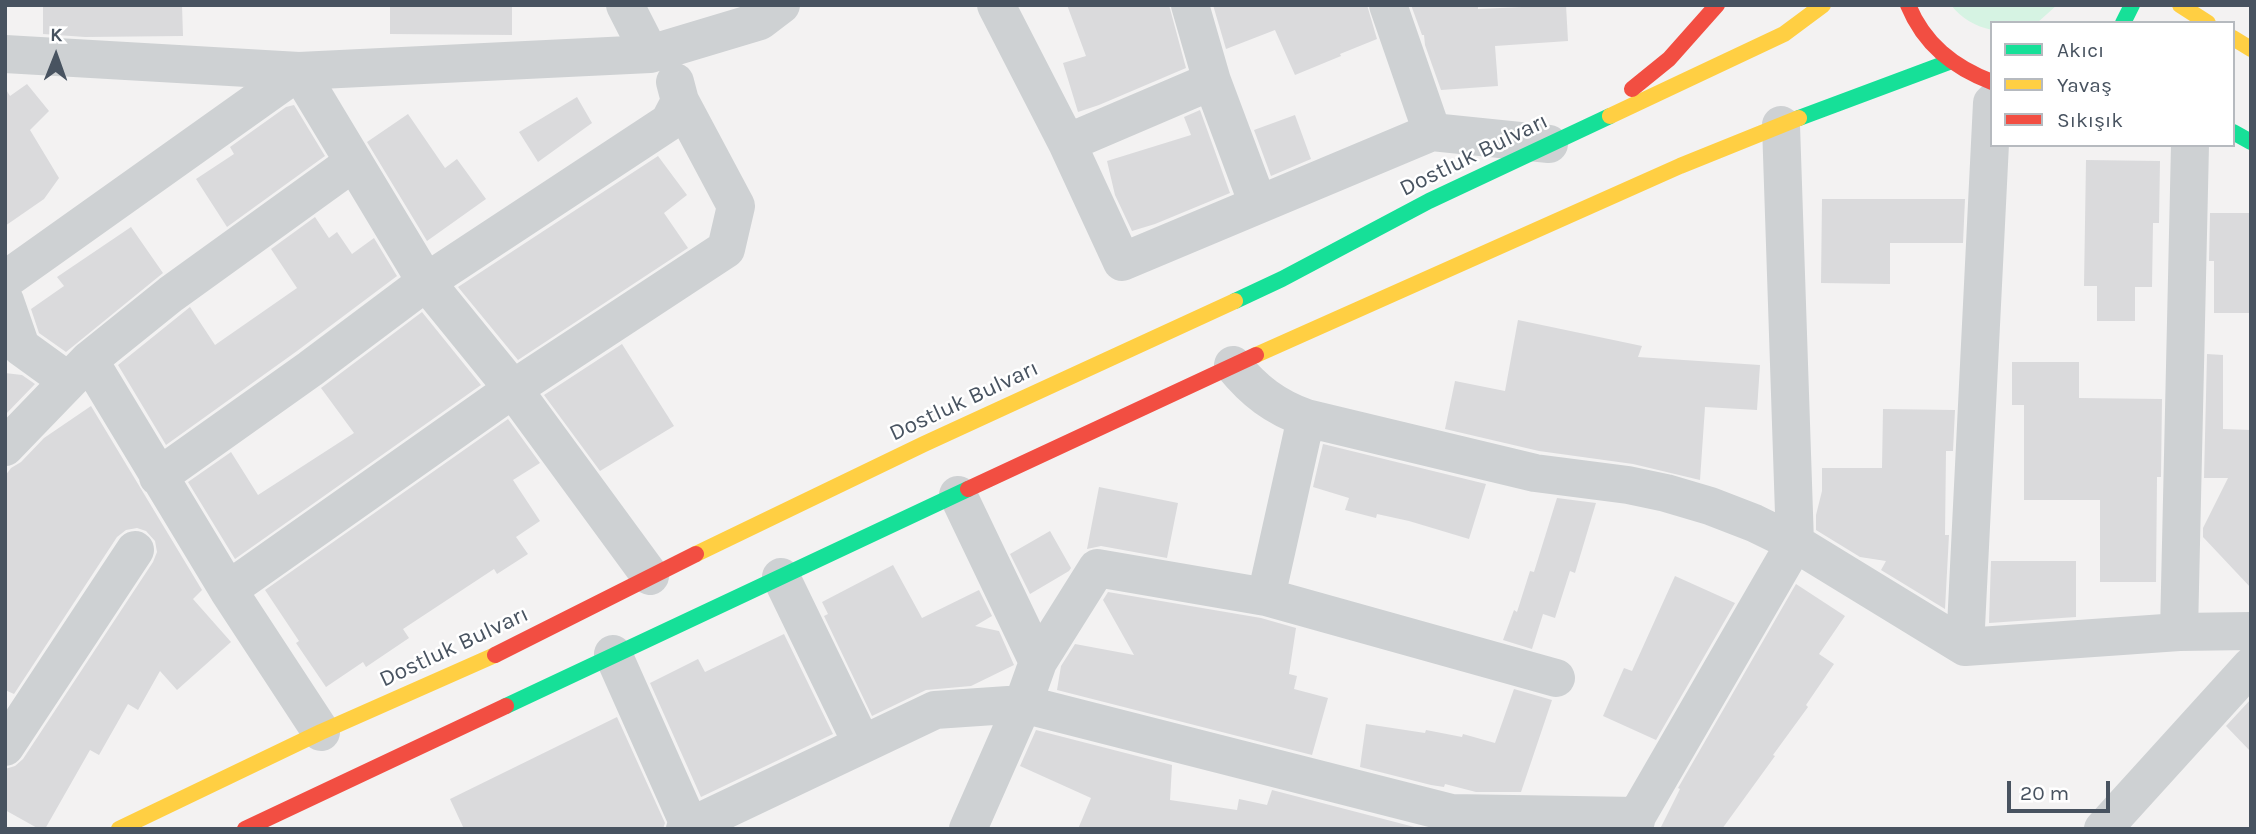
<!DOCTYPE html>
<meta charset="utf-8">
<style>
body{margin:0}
#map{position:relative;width:2256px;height:834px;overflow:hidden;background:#f3f2f2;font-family:Karla,sans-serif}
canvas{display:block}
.frame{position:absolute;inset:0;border:7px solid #485360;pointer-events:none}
.legend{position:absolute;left:1990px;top:21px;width:245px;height:126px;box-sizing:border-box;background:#fff;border:2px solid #b6babf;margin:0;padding:9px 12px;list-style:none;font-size:21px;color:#485360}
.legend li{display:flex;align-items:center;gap:14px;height:35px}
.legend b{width:35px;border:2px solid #b6babf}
.north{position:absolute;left:21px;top:21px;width:70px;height:70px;-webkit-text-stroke:5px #fff;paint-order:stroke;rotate:1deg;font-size:19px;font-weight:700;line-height:28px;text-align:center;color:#485360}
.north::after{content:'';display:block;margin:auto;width:24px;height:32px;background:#485360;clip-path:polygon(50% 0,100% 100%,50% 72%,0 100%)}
.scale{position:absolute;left:2007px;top:781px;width:103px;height:32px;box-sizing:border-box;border:4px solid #485360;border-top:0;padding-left:9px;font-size:21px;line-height:24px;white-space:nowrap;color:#485360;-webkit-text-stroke:5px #fff;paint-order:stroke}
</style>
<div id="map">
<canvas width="2256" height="834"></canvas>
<div class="frame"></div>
<ul class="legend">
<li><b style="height:9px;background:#16e098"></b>Akıcı</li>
<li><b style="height:9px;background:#ffcf43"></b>Yavaş</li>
<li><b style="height:9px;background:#f24e42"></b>Sıkışık</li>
</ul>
<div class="north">K</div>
<div class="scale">20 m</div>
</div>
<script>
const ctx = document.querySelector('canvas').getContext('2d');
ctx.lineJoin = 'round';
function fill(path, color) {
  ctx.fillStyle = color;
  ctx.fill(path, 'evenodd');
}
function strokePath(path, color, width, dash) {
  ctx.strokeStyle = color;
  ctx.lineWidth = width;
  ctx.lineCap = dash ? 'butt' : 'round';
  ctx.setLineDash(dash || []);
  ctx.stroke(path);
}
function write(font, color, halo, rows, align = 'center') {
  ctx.font = font + ' Karla,sans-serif';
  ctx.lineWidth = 5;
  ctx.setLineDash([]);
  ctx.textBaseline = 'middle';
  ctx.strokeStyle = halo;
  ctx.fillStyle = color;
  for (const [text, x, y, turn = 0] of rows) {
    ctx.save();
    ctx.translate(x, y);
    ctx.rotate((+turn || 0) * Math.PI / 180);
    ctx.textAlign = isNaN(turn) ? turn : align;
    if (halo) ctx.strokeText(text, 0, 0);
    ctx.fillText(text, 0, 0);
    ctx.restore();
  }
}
fill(new Path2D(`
 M 1951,5 L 2057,5 L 2037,23 L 1992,23 L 1992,30 C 1975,26 1962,19 1951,5 Z`), '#d6f3e3');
fill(new Path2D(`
 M 43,5 L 182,5 L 183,36 L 85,37 L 43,34 Z
 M 390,5 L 512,5 L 512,35 L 390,34 Z
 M 1067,5 L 1169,5 L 1186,68 L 1099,105 L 1078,112 L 1063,63 L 1086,56 Z
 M 1213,5 L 1367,5 L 1377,39 L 1340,54 L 1341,56 L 1295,75 L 1275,30 L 1226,49 Z
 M 1411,5 L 1478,5 L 1478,9 L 1566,5 L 1568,41 L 1495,46 L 1498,86 L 1441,90 L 1425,45 L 1424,35 L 1422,35 Z
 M 27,84 L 49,111 L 30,130 L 59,178 L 44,199 L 5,226 L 5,88 L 10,96 Z
 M 577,97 L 592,123 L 538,162 L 519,132 Z
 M 294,105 L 325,156 L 227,227 L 196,179 L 234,154 L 230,147 L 286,107 Z
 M 1200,110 L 1230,193 L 1155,224 L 1132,231 L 1115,195 L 1107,161 L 1191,135 L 1184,117 Z
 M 408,114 L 445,168 L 457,159 L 486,199 L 427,241 L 367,142 Z
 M 1295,115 L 1311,159 L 1271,176 L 1254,130 Z
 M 658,156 L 687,195 L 664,213 L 688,248 L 518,360 L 458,287 Z
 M 2086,160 L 2160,161 L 2159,223 L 2153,223 L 2152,287 L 2135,287 L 2135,321 L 2097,321 L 2097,286 L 2084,286 Z
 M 1822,199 L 1965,199 L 1963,243 L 1890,243 L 1890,284 L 1821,283 Z
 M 2210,213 L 2251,213 L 2251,313 L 2214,313 L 2214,261 L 2209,261 Z
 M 315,217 L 329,238 L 337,232 L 352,254 L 374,238 L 397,276 L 297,351 L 166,445 L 118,365 L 190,307 L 215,345 L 297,288 L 271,249 Z
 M 131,227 L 163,273 L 66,352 L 39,333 L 31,309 L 64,286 L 57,277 Z
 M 422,312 L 481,385 L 235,559 L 188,482 L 231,452 L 258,495 L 354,433 L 321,388 Z
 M 1518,320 L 1642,346 L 1638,357 L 1760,365 L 1757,410 L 1705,407 L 1700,480 L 1633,464 L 1539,451 L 1445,429 L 1455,381 L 1505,391 Z
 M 622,344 L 674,426 L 600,471 L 544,395 Z
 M 2207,354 L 2223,355 L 2223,429 L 2251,430 L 2251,588 L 2203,537 L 2203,528 L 2228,478 L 2204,478 Z
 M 2012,362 L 2079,362 L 2079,398 L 2162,399 L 2161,477 L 2157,477 L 2156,582 L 2100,582 L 2100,500 L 2024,500 L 2024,405 L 2012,405 Z
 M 5,373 L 22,375 L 35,384 L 5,415 Z
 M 91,406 L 202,590 L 193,599 L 231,642 L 177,690 L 160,671 L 138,710 L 128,704 L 99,755 L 90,750 L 45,829 L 39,829 L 5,810 L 5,769 L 15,766 L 23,759 L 153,562 L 157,552 L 155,541 L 146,531 L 137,528 L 126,530 L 117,537 L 14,694 L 5,690 L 5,476 L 11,468 L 21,462 L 44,438 Z
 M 1883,409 L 1955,410 L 1953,451 L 1946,451 L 1945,535 L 1949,535 L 1945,609 L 1881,570 L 1886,561 L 1860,557 L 1816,530 L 1816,515 L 1822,491 L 1822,468 L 1882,468 Z
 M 508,419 L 540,463 L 513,480 L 540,521 L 516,537 L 528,554 L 497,574 L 494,569 L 403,629 L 409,638 L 366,667 L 363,662 L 326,687 L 296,643 L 299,641 L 265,590 Z
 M 1323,444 L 1486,484 L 1469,539 L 1409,521 L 1377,514 L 1376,518 L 1345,510 L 1349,498 L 1313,487 Z
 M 1099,487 L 1178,503 L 1167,558 L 1101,546 L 1087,549 Z
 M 1557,498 L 1596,503 L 1575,573 L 1570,571 L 1555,618 L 1543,614 L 1532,649 L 1503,640 L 1514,610 L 1517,612 L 1530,571 L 1534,572 Z
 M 1050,531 L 1071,568 L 1069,571 L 1030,594 L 1010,554 Z
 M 1991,561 L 2076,561 L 2076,617 L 1989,623 Z
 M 893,565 L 922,618 L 979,590 L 992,616 L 975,626 L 999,631 L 1014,665 L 971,686 L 926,690 L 872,716 L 824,616 L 828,614 L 822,602 Z
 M 1675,576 L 1735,603 L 1656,740 L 1603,716 L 1624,668 L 1632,671 Z
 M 1796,584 L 1845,616 L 1819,654 L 1834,664 L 1806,705 L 1808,707 L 1773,755 L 1775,756 L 1722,829 L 1660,829 L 1680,789 L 1678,788 Z
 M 1108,592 L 1261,618 L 1296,628 L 1289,674 L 1297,676 L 1294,689 L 1328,698 L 1312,755 L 1057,690 L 1061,666 L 1075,644 L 1134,655 L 1103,600 Z
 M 784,634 L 833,734 L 701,797 L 650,683 L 698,659 L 705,672 Z
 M 1514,689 L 1552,700 L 1521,792 L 1476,792 L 1445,784 L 1444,787 L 1431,785 L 1360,767 L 1366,724 L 1425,733 L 1426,730 L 1462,737 L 1463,734 L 1495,743 Z
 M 2251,699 L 2251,752 L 2226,726 Z
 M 617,717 L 665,823 L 663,829 L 464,829 L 450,799 Z
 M 1036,730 L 1172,765 L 1170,800 L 1237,810 L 1239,799 L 1267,805 L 1272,790 L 1422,829 L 1078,829 L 1091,798 L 1020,766 Z`), '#dadadc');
strokePath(new Path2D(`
 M 625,5 L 650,54
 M 996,5 L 1067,143 L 1122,262 L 1432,132 L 1549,144
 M 1190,5 L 1212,81 L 1258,204
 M 1388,5 L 1432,132
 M 5,54 L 299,71 L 650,54 L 760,21 L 781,5
 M 1067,143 L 1212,81
 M 5,280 L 299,71 L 426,282 L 513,389 L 650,576
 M 5,301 L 21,347 L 68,381
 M 89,360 L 171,294 L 354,162
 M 1233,365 C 1254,391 1275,407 1306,418 L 1535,473 L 1628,485 L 1666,493 L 1710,506 L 1754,523 L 1795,543 L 1965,647 L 2179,632 L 2251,631
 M 5,447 L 89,360 L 228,590 L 321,732
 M 158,477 L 310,369 L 426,282 L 669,122 L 680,101 L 675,82
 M 958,495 L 1038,662
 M 781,577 L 862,744
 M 228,590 L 513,389 L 726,249 L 736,206 L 680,101
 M 1266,597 L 1306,418
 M 2179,632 L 2190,145
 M 1965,647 L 1992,103
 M 613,654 L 691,829
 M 5,747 L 135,550
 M 685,829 L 935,710 L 1023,704 L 1451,813 L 1637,816
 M 968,829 L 1023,704 L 1038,662 L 1097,568 L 1266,597 L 1556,678
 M 1634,829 L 1637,816 L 1795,543 L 1781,125
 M 2103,829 L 2251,666`), '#ced1d3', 38);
strokePath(new Path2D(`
 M 2123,23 L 2132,5
 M 1799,118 L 1949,62
 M 2233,132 L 2251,142
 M 1235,301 L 1282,279 L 1429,201 L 1610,116
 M 506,706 L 968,489`), '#16e098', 16);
strokePath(new Path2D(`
 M 2180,5 L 2208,23
 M 2233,38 L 2251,49
 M 1610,116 L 1784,34 L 1823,5
 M 1256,355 L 1680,166 L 1799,118
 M 696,554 L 924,444 L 1235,301
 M 119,829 L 321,732 L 495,655`), '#ffcf43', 16);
strokePath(new Path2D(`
 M 1908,5 C 1924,44 1953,67 1992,82
 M 1632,89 L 1669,59 L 1717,5
 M 968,489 L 1256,355
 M 495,655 L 696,554
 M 245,829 L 506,706`), '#f24e42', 16);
write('23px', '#485360', '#fff', [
 ["Dostluk Bulvarı",1474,155,-26],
 ["Dostluk Bulvarı",964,401,-25],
 ["Dostluk Bulvarı",454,647,-25]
]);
</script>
